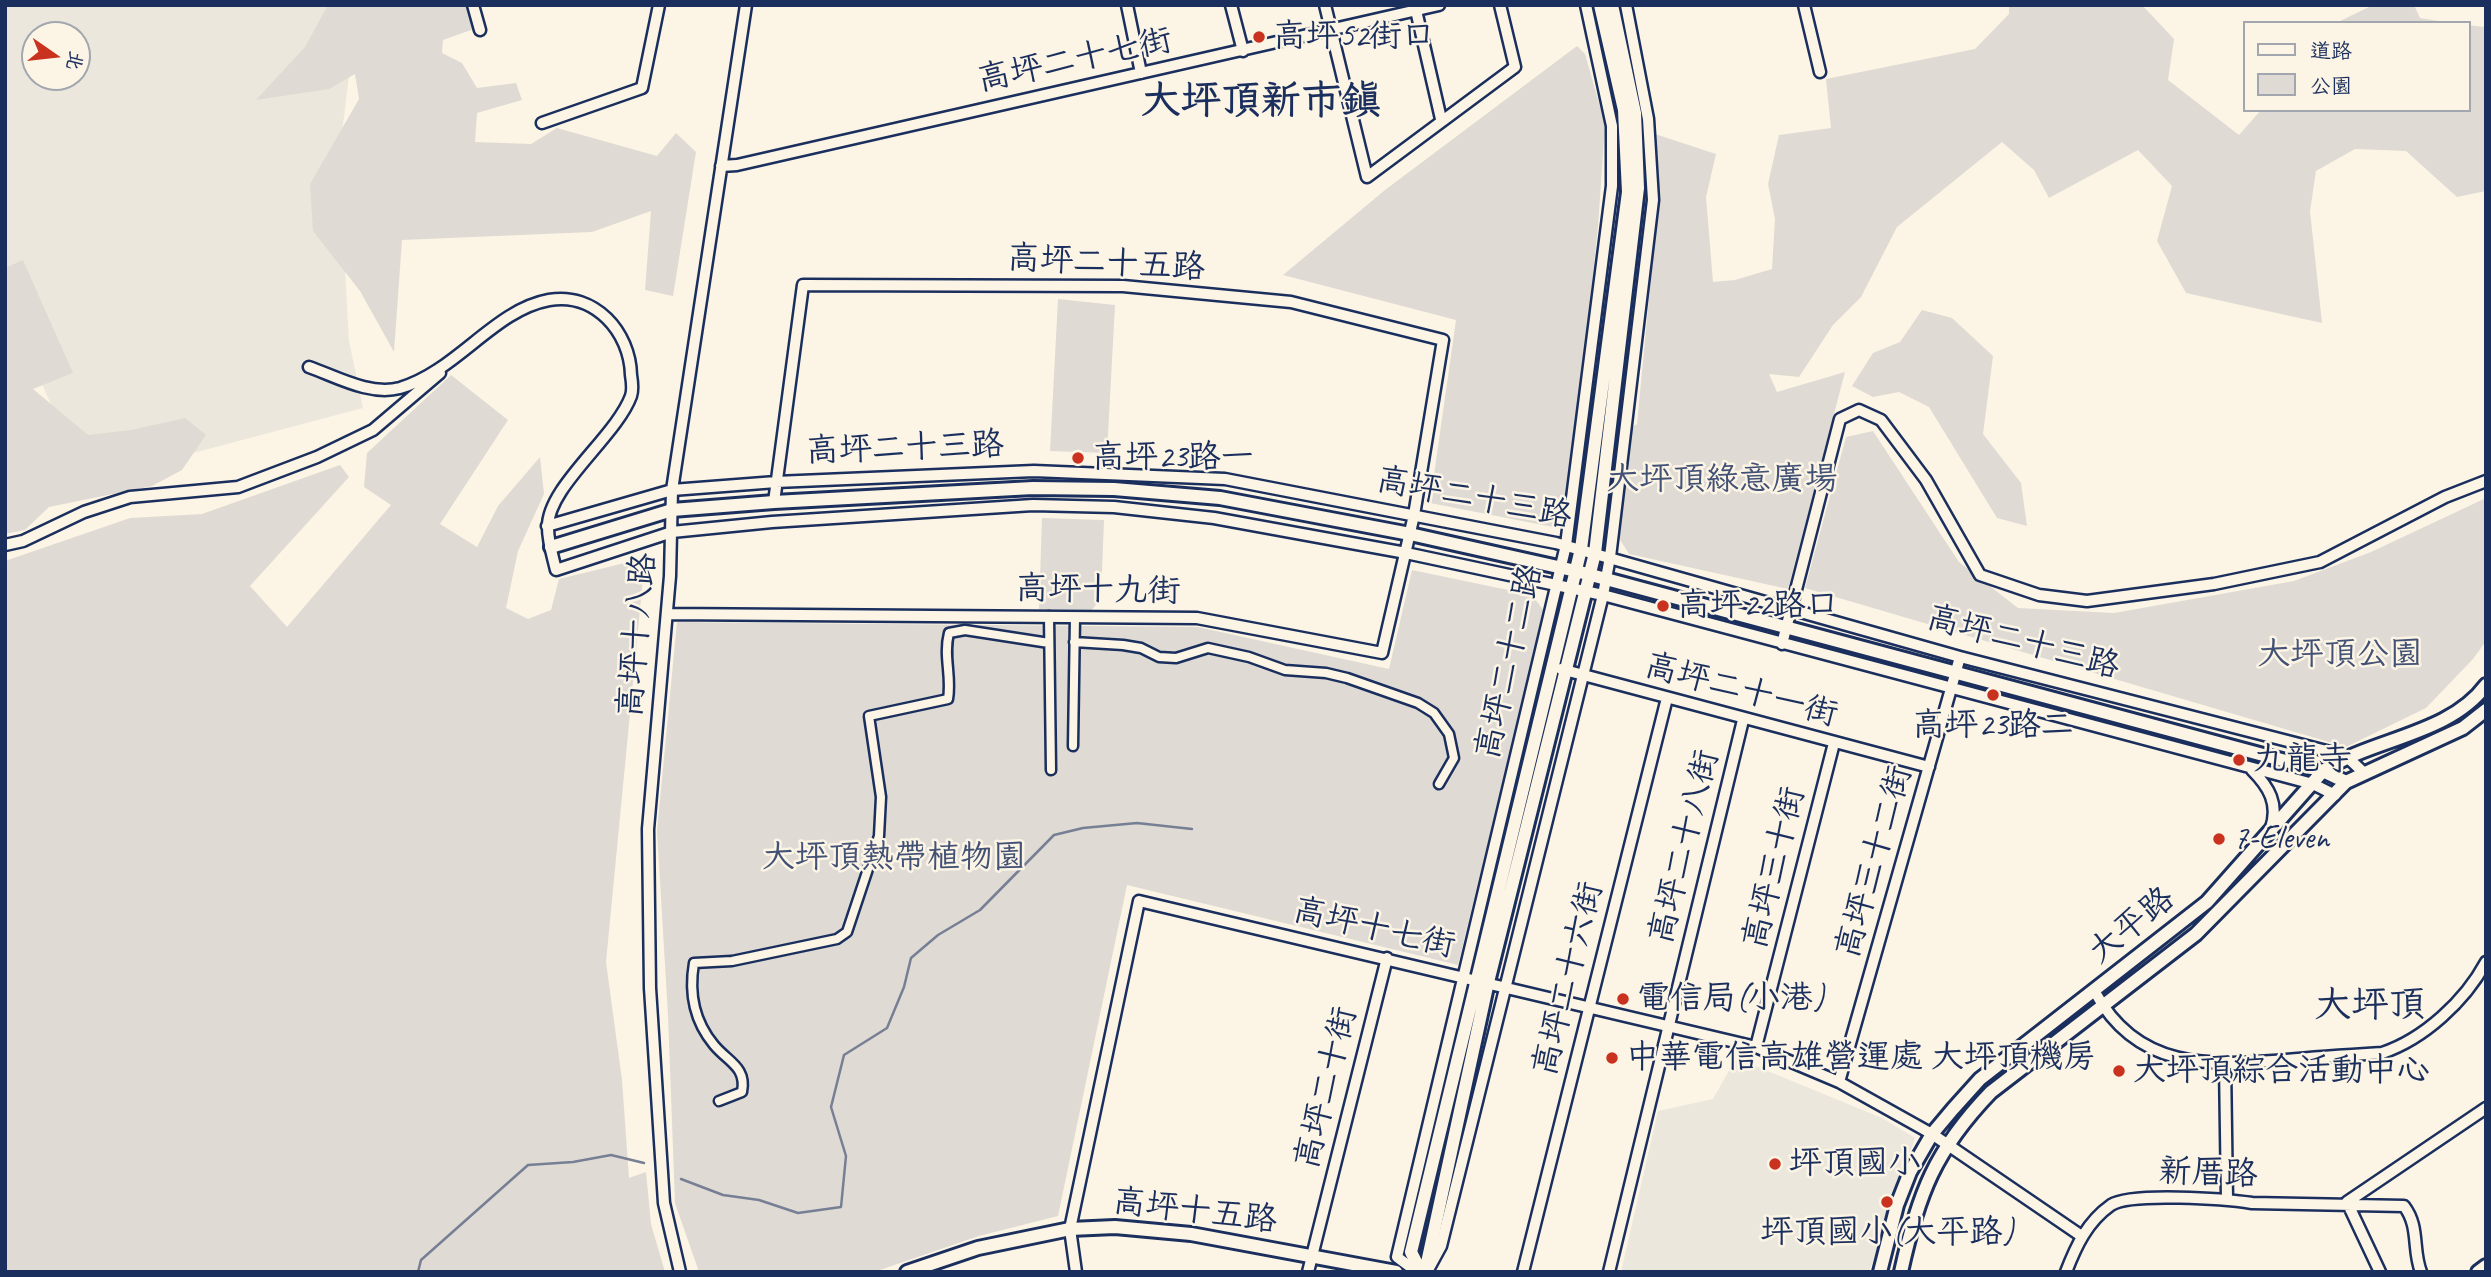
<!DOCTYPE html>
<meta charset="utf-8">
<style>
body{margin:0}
#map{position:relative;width:2491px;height:1277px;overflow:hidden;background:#fcf5e5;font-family:Caveat,"LXGW WenKai TC",sans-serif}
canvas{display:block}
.frame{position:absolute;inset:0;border:7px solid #1b2f5e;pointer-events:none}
.legend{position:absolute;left:2243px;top:21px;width:228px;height:91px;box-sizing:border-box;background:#fcf5e5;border:2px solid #a2a6af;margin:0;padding:9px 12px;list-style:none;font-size:21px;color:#1b2f5e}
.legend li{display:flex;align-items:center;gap:14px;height:35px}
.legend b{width:35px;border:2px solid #a2a6af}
.north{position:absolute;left:21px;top:21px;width:70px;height:70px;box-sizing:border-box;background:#fcf5e5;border:2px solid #a2a6af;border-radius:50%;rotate:104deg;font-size:19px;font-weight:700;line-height:28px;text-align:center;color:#1b2f5e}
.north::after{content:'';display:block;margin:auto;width:24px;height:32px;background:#c8321e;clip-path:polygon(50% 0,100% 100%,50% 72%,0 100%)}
</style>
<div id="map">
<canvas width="2491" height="1277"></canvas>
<div class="frame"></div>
<ul class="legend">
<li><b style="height:9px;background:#fcf5e5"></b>道路</li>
<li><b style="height:19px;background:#dfdbd4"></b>公園</li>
</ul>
<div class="north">北</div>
</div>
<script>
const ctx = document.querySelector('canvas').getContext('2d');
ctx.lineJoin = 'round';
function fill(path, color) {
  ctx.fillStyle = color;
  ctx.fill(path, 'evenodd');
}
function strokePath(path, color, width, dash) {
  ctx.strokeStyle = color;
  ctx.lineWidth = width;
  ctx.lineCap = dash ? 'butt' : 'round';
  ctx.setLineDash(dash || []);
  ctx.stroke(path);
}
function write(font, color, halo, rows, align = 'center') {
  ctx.font = font + ' Caveat,"LXGW WenKai TC",sans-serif';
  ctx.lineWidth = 5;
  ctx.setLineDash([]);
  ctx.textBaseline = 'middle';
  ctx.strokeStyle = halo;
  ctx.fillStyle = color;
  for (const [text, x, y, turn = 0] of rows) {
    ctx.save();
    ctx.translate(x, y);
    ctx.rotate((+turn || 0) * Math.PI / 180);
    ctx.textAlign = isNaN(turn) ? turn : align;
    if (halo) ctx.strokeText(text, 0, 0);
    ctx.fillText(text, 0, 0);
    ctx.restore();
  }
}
fill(new Path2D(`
 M 5,5 L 346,5 L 352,50 L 339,158 L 349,341 L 363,408 L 84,482 L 5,297 ZM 35,35 L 77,35 L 77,77 L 35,77 Z
 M 1736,1058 L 1882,1118 L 1915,1138 L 1869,1272 L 1621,1272 L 1658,1111 L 1713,1099 Z`), '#ece7dc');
fill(new Path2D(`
 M 328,5 L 467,5 L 474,29 L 443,40 L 442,53 L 462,63 L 477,88 L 516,83 L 522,100 L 477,113 L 475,142 L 531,144 L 557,128 L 657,156 L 676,133 L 696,152 L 673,296 L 645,290 L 651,211 L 592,232 L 402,240 L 394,352 L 360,291 L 313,231 L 310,184 L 359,99 L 355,74 L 329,89 L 256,100 L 305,47 Z
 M 2009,5 L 2142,5 L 2174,39 L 2168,80 L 2239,135 L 2261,110 L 2468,110 L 2468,25 L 2484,27 L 2486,191 L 2457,197 L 2406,151 L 2355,149 L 2316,171 L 2310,211 L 2322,323 L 2186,293 L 2157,241 L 2172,186 L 2138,150 L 2049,198 L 2034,170 L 2002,142 L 1897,227 L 1861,297 L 1833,325 L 1799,377 L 1769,374 L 1777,392 L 1845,372 L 1788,589 L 1629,554 L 1619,538 L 1631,428 L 1637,424 L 1657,215 L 1655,134 L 1716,154 L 1706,197 L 1713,282 L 1735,280 L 1772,269 L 1775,219 L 1768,184 L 1779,135 L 1831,128 L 1826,79 L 1975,49 L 2009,14 Z
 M 2373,5 L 2414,5 L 2420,18 L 2451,23 L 2336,23 Z
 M 1577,46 L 1585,54 L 1605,124 L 1598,227 L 1574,452 L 1565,504 L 1553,527 L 1430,503 L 1456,320 L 1283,275 L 1385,190 Z
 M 23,260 L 73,373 L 33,389 L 88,435 L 131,430 L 185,418 L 206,435 L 182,470 L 152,486 L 49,507 L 25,530 L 5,534 L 5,268 Z
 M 1058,299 L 1115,305 L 1107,453 L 1050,451 Z
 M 1922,310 L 1952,318 L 1993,356 L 1983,434 L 2021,483 L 2027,526 L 1997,518 L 1929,407 L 1899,392 L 1873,397 L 1852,386 L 1873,353 L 1900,342 Z
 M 451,375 L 508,420 L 440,524 L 477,547 L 498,506 L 540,457 L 544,494 L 518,551 L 506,608 L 528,619 L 551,610 L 559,579 L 645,558 L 606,962 L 622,1080 L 629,1178 L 646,1172 L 651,1224 L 665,1272 L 5,1272 L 5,561 L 130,518 L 202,514 L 340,465 L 349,477 L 250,586 L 287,627 L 391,505 L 364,487 L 367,453 Z
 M 1873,431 L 1959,562 L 2018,608 L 2114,613 L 2294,581 L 2371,552 L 2486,498 L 2486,641 L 2473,659 L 2426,708 L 2346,747 L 1805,588 L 1846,437 Z
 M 1042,518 L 1104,520 L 1101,597 L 1092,610 L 1039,609 Z
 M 1412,570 L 1532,595 L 1544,611 L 1458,965 L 1127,885 L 1058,1216 L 979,1236 L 874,1272 L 699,1272 L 675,1203 L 668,1015 L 657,831 L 677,622 L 1198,627 L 1389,669 Z`), '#dfdbd4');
strokePath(new Path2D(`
 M 681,1179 L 723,1195 L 759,1200 L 798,1213 L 841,1207 L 846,1156 L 831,1107 L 844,1055 L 887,1028 L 904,987 L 911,958 L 938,935 L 980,910 L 1054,835 L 1083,828 L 1137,823 L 1192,829
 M 418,1272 L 421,1260 L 528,1165 L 573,1162 L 611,1155 L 644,1163`), '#767f94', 2.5);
const pedestrian = new Path2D(`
 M 1049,616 L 1051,770
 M 1074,642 L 1123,645 L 1141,648 L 1159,657 L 1176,658 L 1208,648 L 1249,657 L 1285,670 L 1326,673 L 1347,678 L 1418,703 L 1434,713 L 1449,734 L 1454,758 L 1439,784
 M 1073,746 L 1075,617
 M 719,1101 L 742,1092 C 747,1067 728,1062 714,1045 C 694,1021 689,992 694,963 L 732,961 L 837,939 L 847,932 L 879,836 L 881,797 L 869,716 L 948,699 C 952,676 943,656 949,633 L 965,630 L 1049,643`);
const minor = new Path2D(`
 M 473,5 L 480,30
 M 1127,5 L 1141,73
 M 1231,5 L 1243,51
 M 1325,5 L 1367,177 L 1515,67 L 1500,5
 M 1804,5 L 1820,72
 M 1415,6 L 1441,119
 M 542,123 L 642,88 L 659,5
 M 721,166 L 737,165 L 1439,5
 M 309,367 C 337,377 370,396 400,388 C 457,371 494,310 549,300 C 595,292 630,332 631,375 C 632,381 633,390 631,396 C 616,437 546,488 548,528 C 548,542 553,557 556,570 L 672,532 L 772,522 L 1033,505 L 1114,507 L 1214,518 L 1406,553 L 1603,595 L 2313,784 L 2335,795
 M 547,526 L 672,490 L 776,482 L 1034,471 L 1225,479 L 1556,543 L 1960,657 L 2346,756 L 2363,772
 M 5,545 L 23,541 L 84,512 L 130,497 L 238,487 L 317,457 L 373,430 L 440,373
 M 667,614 L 1197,618 L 1382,653 L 1414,515 L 1443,340 L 1291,302 L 1123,286 L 803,285 L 774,502
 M 1782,644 L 1840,419 L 1859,410 L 1881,420 L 1926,480 L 1980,575 L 2039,595 L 2087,601 L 2214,584 L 2320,562 L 2445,497 L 2486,481
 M 1561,669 L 1929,767
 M 2252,770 C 2269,787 2279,804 2271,828
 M 2095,992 C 2137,1070 2209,1066 2286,1060 C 2318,1057 2350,1055 2382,1053 C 2424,1039 2465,1001 2486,962
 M 1756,1047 L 1834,743
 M 2225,1064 L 2227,1199
 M 1839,1082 L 1960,657
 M 2347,1202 L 2486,1108
 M 2347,1202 L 2380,1272
 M 1429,1268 L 1441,1246 L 1603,595 L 1610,557 L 1653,200 L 1648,119 L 1626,5
 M 680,1272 L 664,1203 L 650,988 L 648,829 L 670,576 L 672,490 L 746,5
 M 1076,1272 L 1070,1229 L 1139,901 L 1756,1047 L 1839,1082 L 1932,1134 L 2080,1235
 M 1308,1272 L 1387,958
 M 1417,1272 L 1397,1257 L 1566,545 L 1612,186 L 1612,126 L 1586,5
 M 1523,1272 L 1667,698
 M 1609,1272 L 1743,720
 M 2066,1272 C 2076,1246 2087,1222 2111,1205 C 2131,1192 2226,1199 2252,1203 L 2404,1206 C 2420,1227 2412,1249 2421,1272`);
const tertiary = new Path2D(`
 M 551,547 L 672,510 L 774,502 L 1033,488 L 1114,489 L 1220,498 L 1410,534 L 1576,571 L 2323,771 L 2346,782
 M 907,1272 L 978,1248 L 1070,1229 L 1115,1227 L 1191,1234 L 1396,1272
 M 1421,1272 L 1411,1252 L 1581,549 L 1628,192 L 1624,110 L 1600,5
 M 1425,1272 L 1488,982 L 1595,553 L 1638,188 L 1635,113 L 1612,5
 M 1880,1272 L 1897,1205 L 1910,1172 L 1932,1134 L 1953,1109 L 1980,1079 L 2207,902 L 2323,771 C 2373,738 2449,735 2486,685
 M 1901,1272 C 1918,1194 1935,1150 1991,1092 L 2196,934 L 2346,782 L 2463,728 L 2486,710
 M 2478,1272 L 2486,1266`);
strokePath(pedestrian, '#1b2f5e', 13);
strokePath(minor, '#1b2f5e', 15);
strokePath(tertiary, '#1b2f5e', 18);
strokePath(pedestrian, '#fcf5e5', 8);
strokePath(minor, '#fcf5e5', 10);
strokePath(tertiary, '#fcf5e5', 12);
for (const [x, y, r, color] of [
 [1259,37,7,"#c8321e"],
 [1078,458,7,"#c8321e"],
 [1663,606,7,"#c8321e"],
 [1993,695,7,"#c8321e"],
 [2239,760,7,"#c8321e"],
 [2219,839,7,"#c8321e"],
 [1623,999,7,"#c8321e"],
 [1612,1058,7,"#c8321e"],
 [2119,1071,7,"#c8321e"],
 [1775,1164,7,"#c8321e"],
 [1887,1202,7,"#c8321e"]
]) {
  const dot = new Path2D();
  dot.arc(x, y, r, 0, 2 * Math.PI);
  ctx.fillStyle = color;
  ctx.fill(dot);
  strokePath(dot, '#fcf5e5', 2.5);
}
write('33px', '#1b2f5e', '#fcf5e5', [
 ["高坪52街口",1273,37],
 ["高坪23路一",1092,458],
 ["高坪22路口",1677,606],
 ["高坪23路二",1993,726,"center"],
 ["九龍寺",2253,760],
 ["7-Eleven",2233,839],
 ["電信局(小港)",1637,999],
 ["中華電信高雄營運處 大坪頂機房",1626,1058],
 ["大坪頂綜合活動中心",2133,1071],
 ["坪頂國小",1789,1164],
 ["坪頂國小(大平路)",1887,1233,"center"]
], 'left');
write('33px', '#1b2f5e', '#fcf5e5', [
 ["高坪二十七街",1075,61,-12],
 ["高坪二十五路",1106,264,3],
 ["高坪二十三路",905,449,-2],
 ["高坪二十三路",1474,499,11],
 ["高坪十九街",1098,591,1],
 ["高坪十八路",638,635,-85],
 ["高坪二十三路",2023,643,15],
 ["高坪二十二路",1510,662,-77],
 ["高坪二十一街",1741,691,15],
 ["高坪二十八街",1685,847,-76],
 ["高坪三十二街",1875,862,-74],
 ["高坪三十街",1775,868,-76],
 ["大平路",2132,926,-39],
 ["高坪十七街",1374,929,13],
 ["高坪二十六街",1569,979,-76],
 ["高坪二十街",1327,1088,-76],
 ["新厝路",2208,1174,2],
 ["高坪十五路",1195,1212,7]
]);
write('33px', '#425176', '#fcf5e5', [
 ["大坪頂綠意廣場",1722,480],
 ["大坪頂公園",2340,655],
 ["大坪頂熱帶植物園",894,858]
]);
write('37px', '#1b2f5e', '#fcf5e5', [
 ["大坪頂",2370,1006]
]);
write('bold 40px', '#1b2f5e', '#fcf5e5', [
 ["大坪頂新市鎮",1261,103]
]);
</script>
